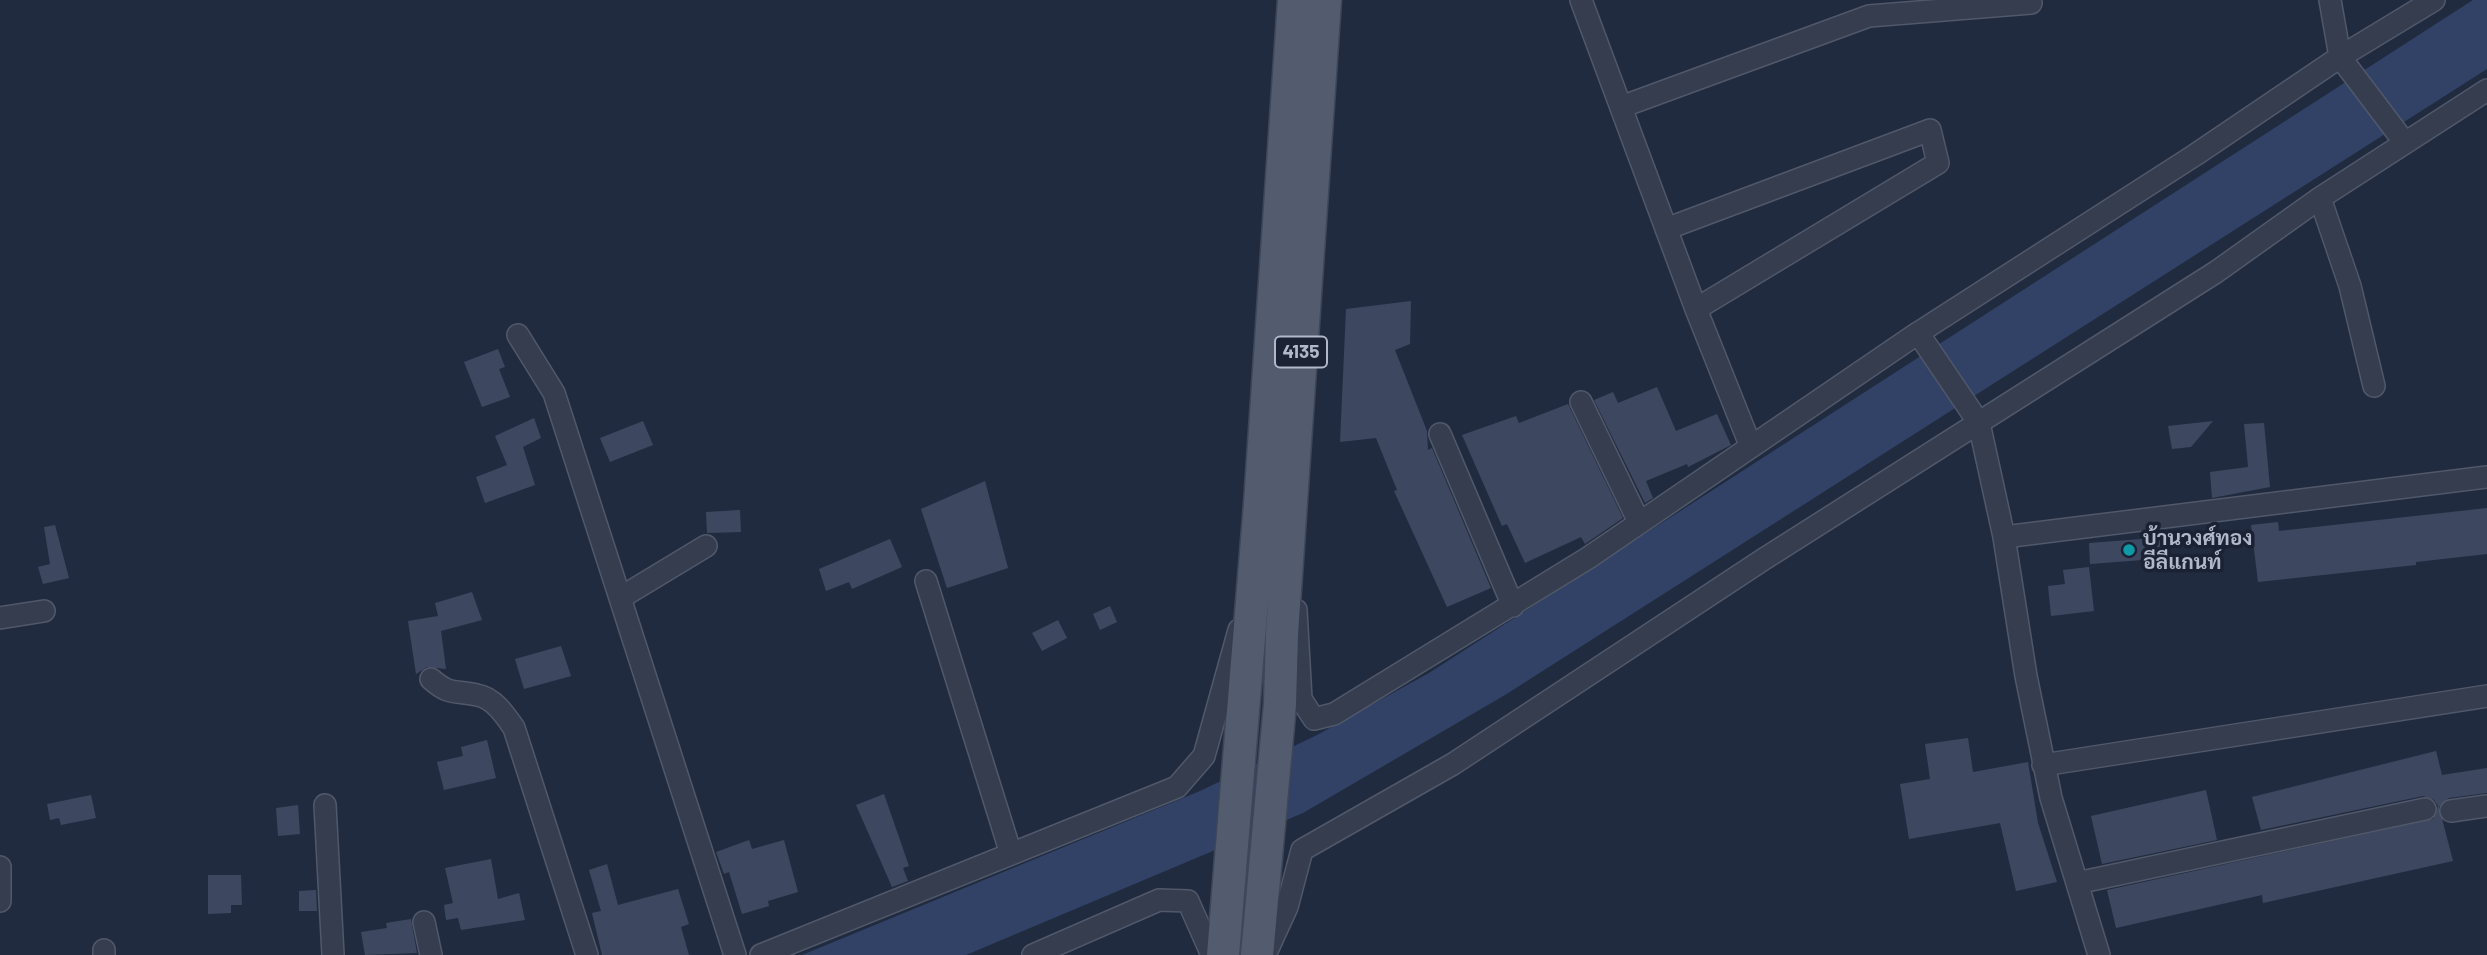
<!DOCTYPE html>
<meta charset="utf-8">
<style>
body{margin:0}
canvas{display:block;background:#212b3f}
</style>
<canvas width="2487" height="955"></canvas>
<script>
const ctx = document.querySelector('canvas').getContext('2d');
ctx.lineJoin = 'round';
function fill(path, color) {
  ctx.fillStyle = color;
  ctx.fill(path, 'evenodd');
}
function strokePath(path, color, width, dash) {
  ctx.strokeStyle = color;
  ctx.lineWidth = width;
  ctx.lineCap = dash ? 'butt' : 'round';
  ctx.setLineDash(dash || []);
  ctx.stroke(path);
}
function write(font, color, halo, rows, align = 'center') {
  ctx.font = font + ' Barlow,Sarabun,sans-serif';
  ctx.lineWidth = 7;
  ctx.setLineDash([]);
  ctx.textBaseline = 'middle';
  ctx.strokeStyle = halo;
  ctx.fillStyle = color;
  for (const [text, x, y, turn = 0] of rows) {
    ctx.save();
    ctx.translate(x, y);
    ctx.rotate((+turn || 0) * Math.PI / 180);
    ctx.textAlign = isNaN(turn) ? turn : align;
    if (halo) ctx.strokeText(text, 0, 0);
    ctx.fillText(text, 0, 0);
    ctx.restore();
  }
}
fill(new Path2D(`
 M 2473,0 L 2487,0 L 2487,69 L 1505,695 L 1303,813 L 966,955 L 802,955 L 1200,791 L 1317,735 L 1429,673 Z`), '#314266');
fill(new Path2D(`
 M 1411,301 L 1410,344 L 1395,350 L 1427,431 L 1428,450 L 1432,448 L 1491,588 L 1447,607 L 1394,491 L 1397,490 L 1376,438 L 1340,442 L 1346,309 Z
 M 498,349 L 505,367 L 499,369 L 510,397 L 482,407 L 464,362 Z
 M 1657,387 L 1676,431 L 1717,414 L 1731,445 L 1688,467 L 1687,464 L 1646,481 L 1653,498 L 1645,503 L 1594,400 L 1613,392 L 1618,403 Z
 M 1568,404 L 1623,518 L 1585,544 L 1581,537 L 1525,563 L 1507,524 L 1502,526 L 1462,435 L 1516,416 L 1519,423 Z
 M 534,418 L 541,438 L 523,447 L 535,485 L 485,503 L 476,477 L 507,465 L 495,436 Z
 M 643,421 L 653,445 L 610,462 L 600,438 Z
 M 2213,421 L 2191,447 L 2172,449 L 2168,426 Z
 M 2264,423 L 2270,487 L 2212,498 L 2210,472 L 2248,467 L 2244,424 Z
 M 985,481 L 1008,568 L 947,588 L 921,509 Z
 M 2487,508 L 2487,554 L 2416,562 L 2416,565 L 2258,582 L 2251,525 L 2278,522 L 2279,531 Z
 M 740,510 L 741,532 L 707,533 L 706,512 Z
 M 55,525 L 69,578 L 43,584 L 38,567 L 50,564 L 44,527 Z
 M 2168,537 L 2169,558 L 2090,564 L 2089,543 Z
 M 890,539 L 902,567 L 852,589 L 849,582 L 826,591 L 819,569 Z
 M 2089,567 L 2094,611 L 2051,616 L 2048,586 L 2065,584 L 2063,570 Z
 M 472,592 L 482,620 L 441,631 L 446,669 L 427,667 L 416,674 L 408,621 L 438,616 L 435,603 Z
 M 1110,606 L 1117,622 L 1100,630 L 1093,614 Z
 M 1058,620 L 1067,638 L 1042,651 L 1032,633 Z
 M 561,646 L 571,676 L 524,689 L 515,659 Z
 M 1968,738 L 1973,772 L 2028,762 L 2038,823 L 2057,882 L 2016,891 L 2000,823 L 1909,839 L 1900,784 L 1930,779 L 1925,744 Z
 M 487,740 L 496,778 L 444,790 L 437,762 L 463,756 L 461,747 Z
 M 2436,751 L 2442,775 L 2487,768 L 2487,793 L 2449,798 L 2439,807 L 2453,861 L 2263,903 L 2262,895 L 2116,928 L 2107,890 L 2433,819 L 2438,806 L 2434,800 L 2423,796 L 2261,830 L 2252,797 Z
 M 2206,790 L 2217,840 L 2102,864 L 2091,816 Z
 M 884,794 L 909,866 L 903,868 L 908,881 L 892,887 L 856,805 Z
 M 91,795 L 96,818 L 61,825 L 59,818 L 50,820 L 47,804 Z
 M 298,805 L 300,834 L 278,836 L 276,808 Z
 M 749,840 L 752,849 L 784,840 L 798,892 L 768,901 L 769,906 L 742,914 L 729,872 L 724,874 L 716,852 Z
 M 491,859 L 498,899 L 519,893 L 525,920 L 461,930 L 458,918 L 446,920 L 444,905 L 453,903 L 445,868 Z
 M 607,864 L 618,905 L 678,889 L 689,924 L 681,927 L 689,955 L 602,955 L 592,913 L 601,911 L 589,870 Z
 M 208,875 L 241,875 L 242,905 L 231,905 L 231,913 L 208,914 Z
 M 316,890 L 317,911 L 299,911 L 299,891 Z
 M 411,919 L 417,953 L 365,955 L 361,932 L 387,928 L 386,923 Z`), '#3d4760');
const minor = new Path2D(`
 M 1581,0 L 1696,309 L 1751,447
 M 2330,0 L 2340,57 L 2405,143
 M 1621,107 L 1869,16 L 2031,3
 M 2320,198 L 2350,286 L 2374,386
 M 1666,229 L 1930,130 L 1938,163 L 1696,309
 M 1918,333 L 1979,423 L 2004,537 L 2026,676 L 2051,798 L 2099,955
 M 518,335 L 554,393 L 735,955
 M 1581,402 L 1639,522
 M 1440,434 L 1513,606
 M 2004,537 L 2487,477
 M 926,581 L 1011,854
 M 620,598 L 706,546
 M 1296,610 L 1301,699 L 1314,719 L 1334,714 L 1588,558 L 1918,333 L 2195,155 L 2340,57 L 2434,0
 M 0,618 L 44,611
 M 431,679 C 450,696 455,690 477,695 C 494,698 505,715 514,728 L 587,955
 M 2043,765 L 2487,696
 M 325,805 L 333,955
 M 2451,811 L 2487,806
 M 0,867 L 0,901
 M 2077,883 L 2425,809
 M 424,922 L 431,955
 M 104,950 L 104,955
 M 761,955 L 1177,787 L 1204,756 L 1239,630
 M 1033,955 L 1159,900 L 1188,901 L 1212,955
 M 1265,955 L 1287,907 L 1302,850 L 1453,764 L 1764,559 L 2216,272 L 2320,198 L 2487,90`);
const primary = new Path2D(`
 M 1223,955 L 1260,504 L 1294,0
 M 1257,955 L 1280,704 L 1282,634 L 1325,0`);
strokePath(minor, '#50586a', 24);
strokePath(primary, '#3e4658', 35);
strokePath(minor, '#353d4f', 21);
strokePath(primary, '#535c6f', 32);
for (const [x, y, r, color] of [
 [2129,550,7,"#0f9aa8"]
]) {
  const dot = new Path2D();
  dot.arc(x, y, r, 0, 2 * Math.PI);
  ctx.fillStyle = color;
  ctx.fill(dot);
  strokePath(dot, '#1a2234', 2.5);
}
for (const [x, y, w] of [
 [1301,352,52]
]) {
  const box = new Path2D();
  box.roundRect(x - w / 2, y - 15.5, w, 31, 5);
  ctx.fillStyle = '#1a2234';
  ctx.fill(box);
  strokePath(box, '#b1b8ca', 2);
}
write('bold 19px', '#b1b8ca', null, [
 ["4135",1301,352]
]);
write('bold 21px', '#b1b8ca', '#1a2234', [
 ["บ้านวงศ์ทอง",2143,538],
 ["อีลีแกนท์",2143,562]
], 'left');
</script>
